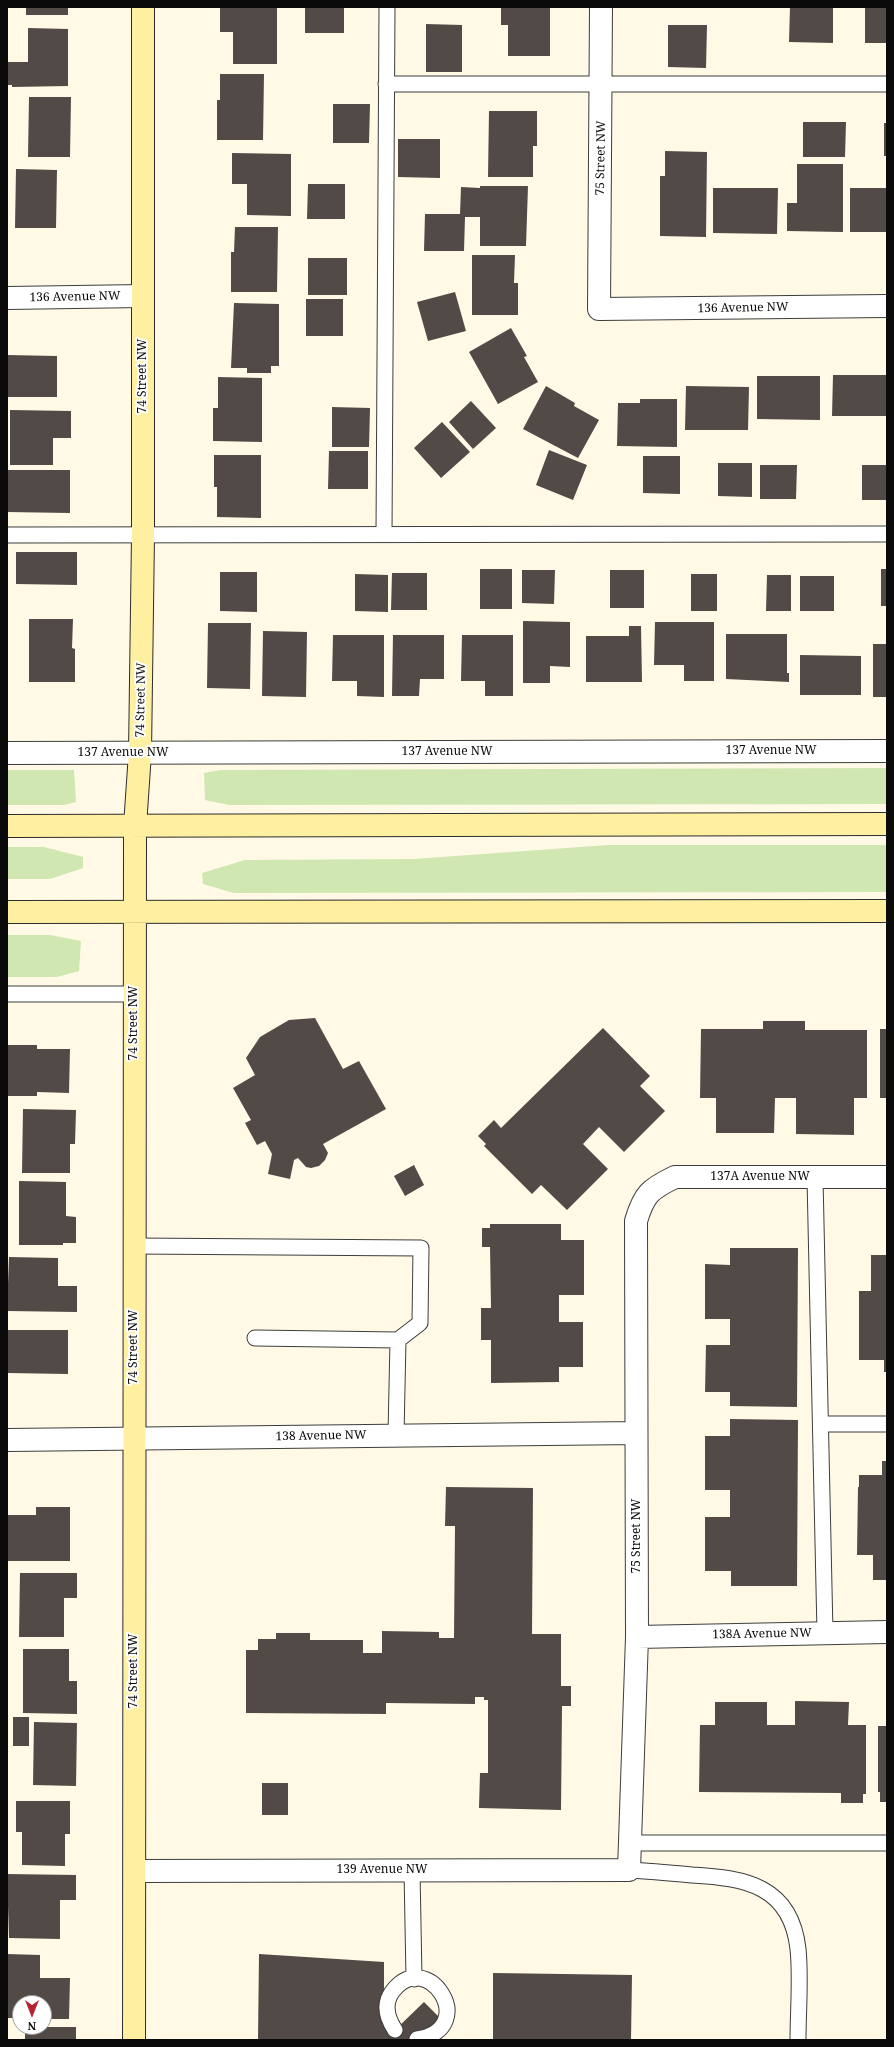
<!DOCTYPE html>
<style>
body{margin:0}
#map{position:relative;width:894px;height:2047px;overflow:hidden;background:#fff9e6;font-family:"Noto Serif",serif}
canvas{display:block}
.frame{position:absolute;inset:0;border:8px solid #0a0a0a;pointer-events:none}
.north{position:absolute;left:12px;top:1995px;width:40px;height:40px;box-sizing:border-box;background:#fff;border:1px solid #9d9d9d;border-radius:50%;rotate:180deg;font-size:11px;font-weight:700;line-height:16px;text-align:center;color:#0a0a0a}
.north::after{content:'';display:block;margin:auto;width:14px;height:18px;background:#b72431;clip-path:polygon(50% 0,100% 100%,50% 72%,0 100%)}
</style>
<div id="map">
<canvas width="894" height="2047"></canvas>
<div class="frame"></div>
<div class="north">N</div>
</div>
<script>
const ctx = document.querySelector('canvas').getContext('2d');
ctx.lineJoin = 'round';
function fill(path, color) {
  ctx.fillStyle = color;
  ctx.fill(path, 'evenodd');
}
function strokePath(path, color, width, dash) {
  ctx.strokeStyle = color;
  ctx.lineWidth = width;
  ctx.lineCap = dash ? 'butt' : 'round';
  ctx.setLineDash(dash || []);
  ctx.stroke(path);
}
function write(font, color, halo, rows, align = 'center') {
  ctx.font = font + ' "Noto Serif",serif';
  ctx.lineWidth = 4;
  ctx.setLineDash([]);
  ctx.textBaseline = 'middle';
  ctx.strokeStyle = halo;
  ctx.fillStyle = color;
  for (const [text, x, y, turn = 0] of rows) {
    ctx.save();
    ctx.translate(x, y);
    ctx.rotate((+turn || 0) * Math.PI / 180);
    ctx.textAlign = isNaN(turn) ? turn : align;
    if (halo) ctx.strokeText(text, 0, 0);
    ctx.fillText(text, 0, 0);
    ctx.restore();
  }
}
fill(new Path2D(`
 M 887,768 L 887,804 L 229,805 L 205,800 L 204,773 L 220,770 Z
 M 7,770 L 74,770 L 76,802 L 64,805 L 7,805 Z
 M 608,845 L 887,845 L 887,892 L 234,893 L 203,884 L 202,873 L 245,860 L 414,859 Z
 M 7,847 L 44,847 L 83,857 L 83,868 L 50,879 L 7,879 Z
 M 7,935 L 50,935 L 81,941 L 79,971 L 57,977 L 7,977 Z`), '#d0e7b2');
fill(new Path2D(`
 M 26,7 L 68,7 L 68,15 L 26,15 Z
 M 220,7 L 277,7 L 277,64 L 233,64 L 233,32 L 220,32 Z
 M 305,7 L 344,7 L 344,33 L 305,33 Z
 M 501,7 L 550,7 L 550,56 L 508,56 L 508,25 L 501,25 Z
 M 790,7 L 833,7 L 833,43 L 789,42 Z
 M 865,7 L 887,7 L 887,43 L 865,43 Z
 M 426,24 L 462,25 L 462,72 L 426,72 Z
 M 668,25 L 707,25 L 706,68 L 668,67 Z
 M 28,28 L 68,29 L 68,86 L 12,87 L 12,85 L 7,85 L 7,62 L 28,62 Z
 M 220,74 L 264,74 L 263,140 L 217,140 L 217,100 L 220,100 Z
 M 29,97 L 71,97 L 70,157 L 28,157 Z
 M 333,104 L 370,104 L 369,143 L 333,143 Z
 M 489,111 L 537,111 L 537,146 L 533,146 L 533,177 L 488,177 Z
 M 803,122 L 846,122 L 845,157 L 803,157 Z
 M 884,123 L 887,123 L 887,156 L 884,156 Z
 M 398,139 L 440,139 L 440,178 L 398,177 Z
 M 665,151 L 707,152 L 706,237 L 660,236 L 660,176 L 665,176 Z
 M 232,153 L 291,154 L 291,216 L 247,215 L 247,184 L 232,184 Z
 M 797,164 L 843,164 L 843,232 L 787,231 L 787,203 L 797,203 Z
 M 16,169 L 57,170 L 56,228 L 15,228 Z
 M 308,184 L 345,184 L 345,219 L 307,219 Z
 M 480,186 L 528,186 L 526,246 L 480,246 L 480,217 L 465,217 L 464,251 L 424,251 L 425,214 L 460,214 L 461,187 L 480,188 Z
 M 713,188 L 778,188 L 777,234 L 713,233 Z
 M 850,188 L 887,188 L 887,232 L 850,232 Z
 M 235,227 L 278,227 L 277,292 L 231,292 L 231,252 L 234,252 Z
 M 472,255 L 515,255 L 514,283 L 518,283 L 518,315 L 472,315 Z
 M 308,258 L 347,258 L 347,295 L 308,295 Z
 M 455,292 L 466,331 L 428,341 L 417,302 Z
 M 306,299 L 343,299 L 343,336 L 306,336 Z
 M 234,303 L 279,304 L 279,366 L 271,366 L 271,373 L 247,373 L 247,368 L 231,368 Z
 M 511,328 L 527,356 L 524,357 L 538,382 L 498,404 L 469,352 Z
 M 7,355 L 57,356 L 57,397 L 7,397 Z
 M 833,375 L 887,375 L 887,416 L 832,416 Z
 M 757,376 L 820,376 L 820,420 L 757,419 Z
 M 218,377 L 262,378 L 262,442 L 213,441 L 213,408 L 218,408 Z
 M 546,386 L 575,403 L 574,406 L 599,420 L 578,458 L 523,429 Z
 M 686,386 L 749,387 L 748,430 L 685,430 Z
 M 640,399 L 677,399 L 677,447 L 617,446 L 618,403 L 640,403 Z
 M 471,401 L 496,428 L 473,449 L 449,422 Z
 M 332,407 L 370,408 L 369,447 L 332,447 Z
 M 10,410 L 71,411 L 71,438 L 53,438 L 53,465 L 10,465 Z
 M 442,422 L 470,452 L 441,478 L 414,448 Z
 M 549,450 L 587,465 L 573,500 L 536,485 Z
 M 329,451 L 368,451 L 368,489 L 328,489 Z
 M 214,455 L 261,455 L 261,518 L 217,517 L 217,487 L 214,487 Z
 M 643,456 L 680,456 L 680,494 L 643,493 Z
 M 718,463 L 752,463 L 752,497 L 718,496 Z
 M 760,465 L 797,465 L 796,499 L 760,499 Z
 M 862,465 L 887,465 L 887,500 L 862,500 Z
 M 7,470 L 70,470 L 70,513 L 7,512 Z
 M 16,552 L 77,552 L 77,585 L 16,584 Z
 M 480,569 L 512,569 L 512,609 L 480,609 Z
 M 881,569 L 887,569 L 887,606 L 881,606 Z
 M 522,570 L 555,570 L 554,604 L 522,603 Z
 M 610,570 L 644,570 L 644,608 L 610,608 Z
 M 220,572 L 257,572 L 257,612 L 220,611 Z
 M 392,573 L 427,573 L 427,610 L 391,610 Z
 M 355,574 L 388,575 L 388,612 L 355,611 Z
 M 691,574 L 717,574 L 717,611 L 691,611 Z
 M 767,575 L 791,575 L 791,611 L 766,611 Z
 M 800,576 L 834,576 L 834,611 L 800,611 Z
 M 29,619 L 73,619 L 72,648 L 75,649 L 75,682 L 29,682 Z
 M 523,621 L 570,622 L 570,667 L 550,666 L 550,683 L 523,683 Z
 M 655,622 L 714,622 L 714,681 L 684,681 L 684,665 L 654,665 Z
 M 208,623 L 251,623 L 250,689 L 207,688 Z
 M 629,626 L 641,626 L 642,682 L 586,682 L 586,636 L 629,636 Z
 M 263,631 L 307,632 L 306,697 L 262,696 Z
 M 726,634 L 787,634 L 787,673 L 789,673 L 789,682 L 726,679 Z
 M 333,635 L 384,635 L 384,697 L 357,696 L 357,681 L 332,681 Z
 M 393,635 L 444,635 L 444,679 L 420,679 L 419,696 L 392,696 Z
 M 462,635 L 513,635 L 513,696 L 485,696 L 485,681 L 461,681 Z
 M 873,644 L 887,644 L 887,697 L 873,697 Z
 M 800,655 L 861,656 L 861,695 L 800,695 Z
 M 315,1018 L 343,1069 L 359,1061 L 386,1109 L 323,1144 L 328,1153 L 325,1160 L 319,1166 L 311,1168 L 306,1167 L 298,1158 L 294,1160 L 290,1179 L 268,1174 L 272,1154 L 265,1141 L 257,1145 L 245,1123 L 251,1120 L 233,1088 L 255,1075 L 246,1058 L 260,1037 L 289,1020 Z
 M 763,1021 L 805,1021 L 805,1030 L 867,1030 L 867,1098 L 854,1098 L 854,1135 L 796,1134 L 796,1098 L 775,1098 L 774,1133 L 716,1133 L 716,1098 L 700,1098 L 701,1029 L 763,1029 Z
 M 603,1028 L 650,1076 L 640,1086 L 665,1111 L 624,1152 L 599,1127 L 583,1144 L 608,1169 L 567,1210 L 541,1185 L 532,1194 L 484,1146 L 486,1144 L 478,1136 L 494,1120 L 501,1128 Z
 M 880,1029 L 887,1029 L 887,1098 L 880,1098 Z
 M 7,1045 L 37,1045 L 37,1049 L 70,1049 L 69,1093 L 37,1092 L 37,1096 L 7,1096 Z
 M 23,1109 L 76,1110 L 75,1144 L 70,1144 L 70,1173 L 22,1173 Z
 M 414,1165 L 424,1185 L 405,1196 L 394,1176 Z
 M 19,1181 L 66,1182 L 66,1216 L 76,1217 L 76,1243 L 63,1243 L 63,1245 L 19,1245 Z
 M 490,1224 L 561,1224 L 561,1240 L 584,1240 L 584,1295 L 559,1295 L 559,1322 L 583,1322 L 583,1367 L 559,1367 L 559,1382 L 491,1383 L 491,1340 L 481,1340 L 481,1308 L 491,1308 L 490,1247 L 482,1247 L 482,1228 L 490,1228 Z
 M 730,1248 L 798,1248 L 797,1407 L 730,1406 L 730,1392 L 705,1392 L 706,1345 L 730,1345 L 730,1319 L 705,1319 L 705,1264 L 730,1265 Z
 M 871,1255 L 887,1255 L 887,1372 L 884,1372 L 884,1360 L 859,1360 L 859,1291 L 871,1291 Z
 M 9,1257 L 58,1258 L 58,1286 L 77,1286 L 77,1312 L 7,1311 Z
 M 7,1330 L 68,1330 L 68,1374 L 7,1373 Z
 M 730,1419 L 798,1420 L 797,1586 L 731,1586 L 731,1571 L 705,1571 L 705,1517 L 730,1517 L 730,1490 L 705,1490 L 705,1436 L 730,1436 Z
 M 882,1461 L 887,1461 L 887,1580 L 873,1580 L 873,1555 L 857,1555 L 858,1487 L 859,1487 L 859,1475 L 882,1475 Z
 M 446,1487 L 533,1488 L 532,1634 L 561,1634 L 561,1686 L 571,1686 L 571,1706 L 562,1706 L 561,1810 L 479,1808 L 480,1773 L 488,1773 L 488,1700 L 484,1700 L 484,1697 L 475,1697 L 475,1704 L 386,1703 L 386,1714 L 246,1713 L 246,1650 L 258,1650 L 258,1639 L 276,1639 L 276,1633 L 310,1633 L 310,1640 L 363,1640 L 363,1653 L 382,1653 L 382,1631 L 439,1632 L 439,1638 L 454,1638 L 455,1526 L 445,1526 Z
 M 36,1507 L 70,1507 L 70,1561 L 7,1561 L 7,1515 L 36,1515 Z
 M 20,1573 L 77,1573 L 77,1598 L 64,1598 L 64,1637 L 19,1637 Z
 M 23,1649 L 69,1649 L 69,1681 L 77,1681 L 77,1714 L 23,1713 Z
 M 795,1701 L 849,1702 L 848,1725 L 866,1725 L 866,1794 L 863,1794 L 863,1803 L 841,1803 L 841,1793 L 699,1792 L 700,1725 L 715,1725 L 715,1702 L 767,1702 L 767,1725 L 795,1725 Z
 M 13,1717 L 29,1717 L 29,1746 L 13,1746 Z
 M 34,1722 L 77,1723 L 76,1786 L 33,1785 Z
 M 878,1726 L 887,1726 L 887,1802 L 880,1802 L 880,1792 L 878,1792 Z
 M 262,1783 L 288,1783 L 288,1815 L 262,1815 Z
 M 16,1801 L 70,1801 L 70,1834 L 65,1834 L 65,1866 L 22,1865 L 22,1832 L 16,1832 Z
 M 7,1874 L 76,1875 L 76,1900 L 60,1900 L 60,1939 L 9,1938 Z
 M 7,1954 L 40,1955 L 40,1978 L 70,1978 L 69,2019 L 44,2019 L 44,2003 L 20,2003 L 20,2018 L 7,2018 Z
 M 259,1954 L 384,1962 L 384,2022 L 395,2030 L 424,2002 L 440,2018 L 416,2040 L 258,2040 Z
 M 493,1973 L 632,1975 L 631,2040 L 493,2040 Z
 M 25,2027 L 76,2027 L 76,2040 L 25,2040 Z`), '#524a46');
const lane = new Path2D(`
 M 386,84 L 887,84
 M 384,534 L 387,7
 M 7,535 L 887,534
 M 7,994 L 134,994
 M 815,1178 L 825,1633
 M 134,1246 L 421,1248 L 420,1323 L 398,1340
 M 255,1338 L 398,1340 L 396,1435
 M 821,1424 L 887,1424
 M 630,1843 L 887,1843
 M 412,1870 L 414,1979
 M 629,1870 C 650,1871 671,1873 692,1875 C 746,1878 791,1886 798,1949 C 801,1977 798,2011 798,2040
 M 395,2030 C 387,2018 383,2005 392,1992 C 426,1945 482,2028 417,2039`);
const street = new Path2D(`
 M 601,7 L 599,309 L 887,306
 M 7,298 L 143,296
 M 7,753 L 887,751
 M 7,1440 L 636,1433
 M 637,1637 L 887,1632
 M 135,1871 L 629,1870 L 637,1637 L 636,1221 C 644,1194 650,1189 675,1177 L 887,1177`);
const secondary = new Path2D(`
 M 7,826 L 887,824
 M 7,912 L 887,911
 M 134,2040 L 135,826 L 140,753 L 143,535 L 143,7`);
strokePath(lane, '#3d3d3d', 17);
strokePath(street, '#3d3d3d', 24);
strokePath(secondary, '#2c2c2c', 24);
strokePath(lane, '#fff', 15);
strokePath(street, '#fff', 22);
strokePath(secondary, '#fff0a1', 22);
write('12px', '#0a0a0a', '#fff', [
 ["75 Street NW",601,158,-89],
 ["136 Avenue NW",75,297,-1],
 ["136 Avenue NW",743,308,-1],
 ["74 Street NW",143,376,-90],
 ["74 Street NW",141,700,-89],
 ["137 Avenue NW",771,751],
 ["137 Avenue NW",447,752],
 ["137 Avenue NW",123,753],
 ["74 Street NW",134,1023,-90],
 ["137A Avenue NW",760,1177],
 ["74 Street NW",134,1347,-90],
 ["138 Avenue NW",321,1436,-1],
 ["75 Street NW",637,1536,-90],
 ["138A Avenue NW",762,1634,-1],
 ["74 Street NW",134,1671,-90],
 ["139 Avenue NW",382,1870]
]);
</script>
